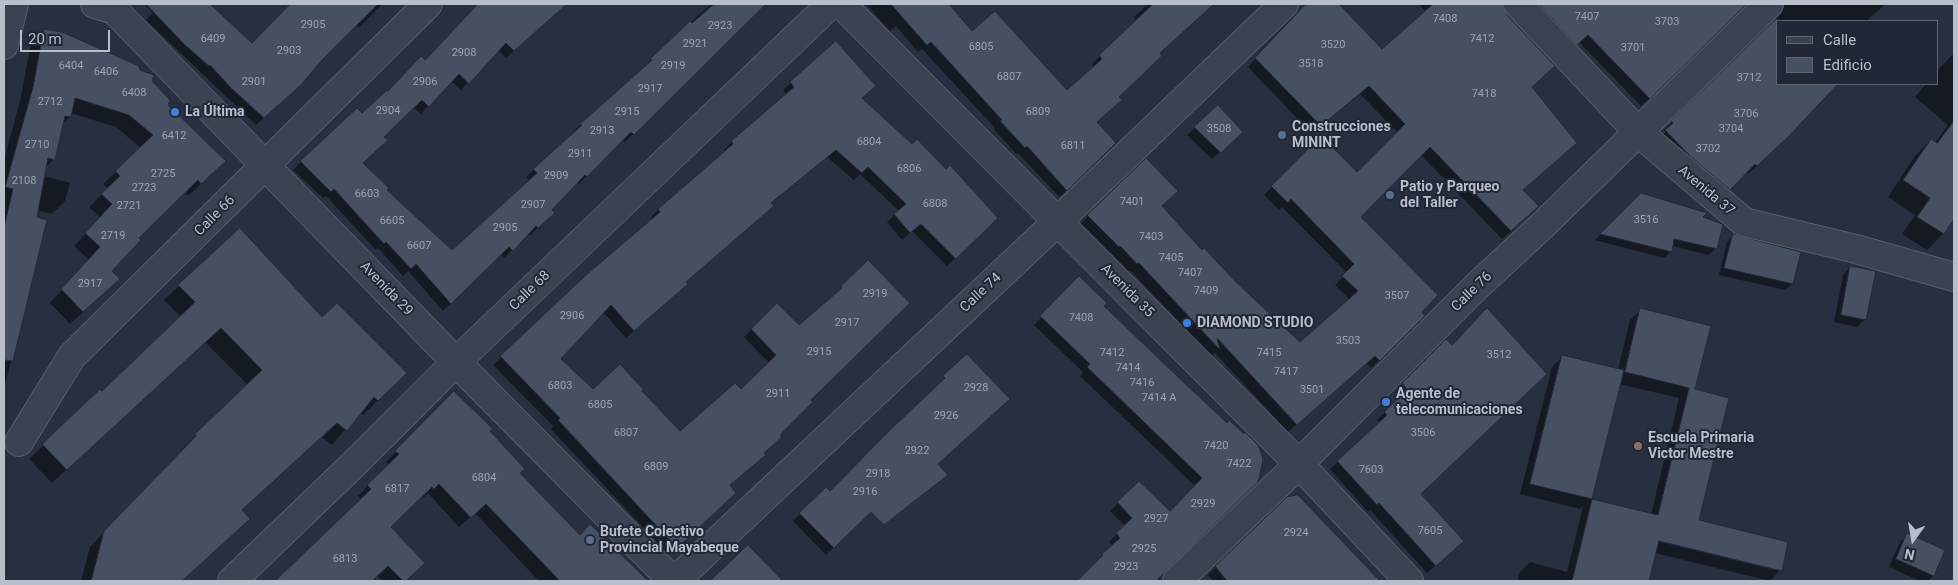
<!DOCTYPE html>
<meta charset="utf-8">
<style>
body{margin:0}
#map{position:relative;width:1958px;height:585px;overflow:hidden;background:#282f41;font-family:Roboto,sans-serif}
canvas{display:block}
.frame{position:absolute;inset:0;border:5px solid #b9becb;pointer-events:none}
.legend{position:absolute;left:1776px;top:20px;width:162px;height:65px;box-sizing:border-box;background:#212737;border:1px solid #5e6372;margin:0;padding:6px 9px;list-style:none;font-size:15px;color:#b9becb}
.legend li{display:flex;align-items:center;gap:10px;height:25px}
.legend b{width:25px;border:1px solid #5e6372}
.north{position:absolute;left:1888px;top:515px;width:50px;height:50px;-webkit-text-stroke:4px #212737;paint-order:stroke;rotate:193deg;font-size:14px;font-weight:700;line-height:20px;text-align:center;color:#b9becb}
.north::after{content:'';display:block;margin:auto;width:18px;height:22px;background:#b9becb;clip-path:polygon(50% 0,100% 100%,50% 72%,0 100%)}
.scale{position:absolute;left:20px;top:30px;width:90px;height:22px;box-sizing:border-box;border:2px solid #b9becb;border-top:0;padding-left:6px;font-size:15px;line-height:18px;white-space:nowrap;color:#b9becb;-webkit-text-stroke:4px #212737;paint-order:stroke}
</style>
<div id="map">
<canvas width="1958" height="585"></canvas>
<div class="frame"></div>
<ul class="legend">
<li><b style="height:6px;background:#3c4251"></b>Calle</li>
<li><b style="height:14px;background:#474f63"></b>Edificio</li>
</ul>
<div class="north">N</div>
<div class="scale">20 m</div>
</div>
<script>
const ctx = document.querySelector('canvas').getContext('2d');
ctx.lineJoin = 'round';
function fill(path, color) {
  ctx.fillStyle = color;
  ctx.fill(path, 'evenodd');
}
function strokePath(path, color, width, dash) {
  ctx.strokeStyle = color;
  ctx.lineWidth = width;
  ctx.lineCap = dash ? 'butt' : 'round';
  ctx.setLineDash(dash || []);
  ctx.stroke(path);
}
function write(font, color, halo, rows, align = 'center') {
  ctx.font = font + ' Roboto,sans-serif';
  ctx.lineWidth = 4;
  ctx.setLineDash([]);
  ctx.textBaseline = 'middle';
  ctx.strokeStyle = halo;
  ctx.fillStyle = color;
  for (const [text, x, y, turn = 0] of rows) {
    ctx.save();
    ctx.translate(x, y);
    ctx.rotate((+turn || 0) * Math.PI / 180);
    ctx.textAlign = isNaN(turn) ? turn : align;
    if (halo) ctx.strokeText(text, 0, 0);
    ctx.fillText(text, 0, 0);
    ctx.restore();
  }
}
fill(new Path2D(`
 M 144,4 L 207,4 L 252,44 L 291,4 L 382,4 L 359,28 L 356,24 L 292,93 L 256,125 L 146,20 L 153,13 Z
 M 480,4 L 565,4 L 506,58 L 498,50 L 461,90 L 451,81 L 421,114 L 413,107 L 383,137 L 361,163 L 385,190 L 452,252 L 530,181 L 526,177 L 575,133 L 573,132 L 581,124 L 645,68 L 644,67 L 674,37 L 711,4 L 765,4 L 625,142 L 622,139 L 579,184 L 577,182 L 551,210 L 546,220 L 530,235 L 528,233 L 504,258 L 500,254 L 443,311 L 408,271 L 403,276 L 378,248 L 376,250 L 326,196 L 323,198 L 293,170 L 357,110 L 362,115 L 425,61 Z
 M 866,4 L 947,4 L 972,33 L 1067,92 L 1095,67 L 1092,64 L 1136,21 L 1134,17 L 1148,4 L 1213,4 L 1158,53 L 1096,122 L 1115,143 L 1059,197 L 1018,153 L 1016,154 L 994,129 L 995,128 L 922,49 L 918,52 L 896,26 L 890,31 Z
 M 1307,4 L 1337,4 L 1382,51 L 1426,12 L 1418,4 L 1502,4 L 1530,87 L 1522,191 L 1530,214 L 1502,239 L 1421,155 L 1359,217 L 1424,315 L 1371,368 L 1366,363 L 1288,432 L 1215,353 L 1211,357 L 1130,270 L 1128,272 L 1111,253 L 1110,255 L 1080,224 L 1146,160 L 1160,206 L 1202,252 L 1300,344 L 1350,300 L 1335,285 L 1347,273 L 1282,207 L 1279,210 L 1264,195 L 1321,138 L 1357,174 L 1398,133 L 1360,94 L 1312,134 L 1248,67 Z
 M 1524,4 L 1620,4 L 1625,9 L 1630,4 L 1745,4 L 1641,106 L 1579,42 L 1569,52 Z
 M 1773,4 L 1886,4 L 1866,21 L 1777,21 L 1777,84 L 1837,84 L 1779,145 L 1748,174 L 1746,171 L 1721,197 L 1658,139 L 1666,132 L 1664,130 L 1772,24 L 1776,18 L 1777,9 Z
 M 44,30 L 139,71 L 151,82 L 166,106 L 225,161 L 188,196 L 184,192 L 137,238 L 110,271 L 106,291 L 70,324 L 50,303 L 89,260 L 74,246 L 101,218 L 89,207 L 108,189 L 103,184 L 141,148 L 116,127 L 71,113 L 70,117 L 61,125 L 54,159 L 45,168 L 44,176 L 70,183 L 65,201 L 52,214 L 37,210 L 36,218 L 46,221 L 4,389 L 4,160 L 20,101 L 31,43 Z
 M 1954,53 L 1954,217 L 1943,234 L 1927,250 L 1902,234 L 1915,215 L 1888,197 L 1915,156 L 1931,140 L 1935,143 L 1948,125 L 1915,97 L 1926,84 L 1937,84 L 1937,71 Z
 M 791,83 L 861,99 L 912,145 L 946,170 L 997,218 L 947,266 L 912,231 L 902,240 L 887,222 L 899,211 L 860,174 L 854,180 L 827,157 L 770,204 L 685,283 L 678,292 L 626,338 L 603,312 L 559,359 L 593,390 L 640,391 L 680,433 L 741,391 L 769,363 L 744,337 L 777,305 L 799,326 L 835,296 L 868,262 L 809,400 L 729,486 L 727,500 L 669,555 L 551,429 L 553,426 L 493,365 L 586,276 L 653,220 L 651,217 L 658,210 L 726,152 L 724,150 L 732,142 L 787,95 L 783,90 Z
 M 1195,128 L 1234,139 L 1212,159 L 1187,135 Z
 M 1641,194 L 1701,218 L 1716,248 L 1709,255 L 1672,246 L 1671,251 L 1664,258 L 1595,240 Z
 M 1733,235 L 1792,284 L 1785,290 L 1719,275 L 1727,242 Z
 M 1850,267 L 1865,319 L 1857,327 L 1834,322 L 1843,275 Z
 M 1079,278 L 1257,481 L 1154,581 L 1077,581 L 1113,546 L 1109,542 L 1125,526 L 1110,511 L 1139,483 L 1170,513 L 1196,487 L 1080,376 L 1083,372 L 1034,325 Z
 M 179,286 L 322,319 L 405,373 L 363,415 L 360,412 L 332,445 L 322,437 L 241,511 L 233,533 L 181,581 L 81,581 L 90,547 L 183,452 L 181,450 L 248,385 L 205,342 L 52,483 L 29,459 L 181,317 L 164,300 Z
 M 1641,310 L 1694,390 L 1698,521 L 1780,570 L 1770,581 L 1655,553 L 1648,581 L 1517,581 L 1519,573 L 1530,562 L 1567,572 L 1583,506 L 1580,509 L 1520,494 L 1552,367 L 1563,356 L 1618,370 L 1630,320 ZM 1619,384 L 1679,398 L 1651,515 L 1591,500 ZM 1653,538 L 1774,568 L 1774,570 L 1653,540 Z
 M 1446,341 L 1452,347 L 1419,494 L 1454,548 L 1427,573 L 1370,510 L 1368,512 L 1330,469 L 1380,423 L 1377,420 L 1400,398 L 1395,392 Z
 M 967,355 L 937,464 L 946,475 L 902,511 L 873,484 L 879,503 L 826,555 L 793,521 L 826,489 L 830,493 Z
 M 454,393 L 489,431 L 519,473 L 580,536 L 590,526 L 646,581 L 539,581 L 475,513 L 459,527 L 428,493 L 423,498 L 421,496 L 389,527 L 423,563 L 404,581 L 382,581 L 377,575 L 371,581 L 277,581 L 361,500 L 358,496 L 389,465 L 386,462 Z
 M 1297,496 L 1377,581 L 1213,581 L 1208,575 L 1287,499 Z
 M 1908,535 L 1944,551 L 1933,576 L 1928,581 L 1920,581 L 1889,567 L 1900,542 Z
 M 748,547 L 781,581 L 712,581 Z`), '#0007');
const building = new Path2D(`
 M 146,4 L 210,4 L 252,43 L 290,4 L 378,4 L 322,60 L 301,85 L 264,118 L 231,88 L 210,65 L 209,66 L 185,45 Z
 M 478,4 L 567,4 L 514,51 L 506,43 L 469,84 L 459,74 L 429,107 L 422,100 L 384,137 L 388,140 L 363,163 L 389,188 L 387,190 L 452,250 L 537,173 L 533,169 L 582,125 L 580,124 L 652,60 L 650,59 L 690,21 L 692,23 L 714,4 L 766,4 L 634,135 L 631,132 L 587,177 L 585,175 L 552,210 L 555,213 L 538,228 L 536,226 L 513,251 L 509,247 L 451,304 L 416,264 L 411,269 L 386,242 L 384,244 L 334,189 L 331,192 L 300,161 L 357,108 L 362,113 L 387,90 L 388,91 L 421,56 L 425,60 Z
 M 891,4 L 949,4 L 972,31 L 995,11 L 1067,90 L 1102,59 L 1099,55 L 1153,4 L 1214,4 L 1160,53 L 1162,56 L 1119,97 L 1122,100 L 1097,122 L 1116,143 L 1067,191 L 1027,146 L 1025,148 L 1000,121 L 1002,120 L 931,42 L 927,45 Z
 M 1306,4 L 1339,4 L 1382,49 L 1433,4 L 1503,4 L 1507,15 L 1555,66 L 1532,87 L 1577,143 L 1523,190 L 1539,206 L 1511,231 L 1430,147 L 1361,217 L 1438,295 L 1422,312 L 1425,316 L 1380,361 L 1375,356 L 1297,425 L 1217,338 L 1220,350 L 1139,263 L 1137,264 L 1120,246 L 1119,247 L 1087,215 L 1146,158 L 1178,191 L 1162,206 L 1202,250 L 1204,248 L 1236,282 L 1300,342 L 1358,291 L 1342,276 L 1354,264 L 1291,199 L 1288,203 L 1271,186 L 1321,136 L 1357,172 L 1405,124 L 1369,86 L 1321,126 L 1255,58 Z
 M 1539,4 L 1747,4 L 1650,99 L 1588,35 L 1577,45 Z
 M 1777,18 L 1777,84 L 1838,84 L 1788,137 L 1757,166 L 1755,164 L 1730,190 L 1691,157 L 1665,130 L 1673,123 L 1671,121 Z
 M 44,29 L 62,32 L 139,66 L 140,70 L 154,75 L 152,81 L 170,100 L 168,105 L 226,161 L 201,184 L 198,180 L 139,238 L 141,240 L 112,271 L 120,279 L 83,312 L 61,289 L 100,247 L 85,233 L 112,204 L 101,194 L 120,176 L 115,171 L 153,135 L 129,115 L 75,98 L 71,117 L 65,116 L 55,160 L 48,158 L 37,217 L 47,220 L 13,361 L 4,360 L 4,227 L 13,189 L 5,187 L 33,87 Z
 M 836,41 L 876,86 L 862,98 L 912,144 L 917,139 L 946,169 L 950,165 L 998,218 L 956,259 L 921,224 L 910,233 L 894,214 L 906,204 L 868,167 L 862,173 L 836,150 L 771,203 L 774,206 L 686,282 L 688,284 L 634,331 L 611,305 L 561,359 L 593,389 L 620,364 L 643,389 L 642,391 L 680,431 L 735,383 L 741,389 L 776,355 L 751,329 L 777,303 L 799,325 L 842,288 L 841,286 L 868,260 L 910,303 L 811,400 L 813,402 L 780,435 L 782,437 L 764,453 L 766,455 L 730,485 L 736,493 L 677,548 L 558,420 L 560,418 L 500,356 L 586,275 L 660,212 L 658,209 L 733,144 L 731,141 L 794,87 L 790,82 Z
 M 1218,105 L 1243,132 L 1221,153 L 1194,127 Z
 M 1954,121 L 1954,219 L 1944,234 L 1917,217 L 1930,198 L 1903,180 L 1931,139 L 1937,143 Z
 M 1641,193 L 1707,213 L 1703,217 L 1722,224 L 1723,225 L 1717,249 L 1674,239 L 1672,252 L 1600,234 Z
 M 240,228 L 322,317 L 337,303 L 407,373 L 378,401 L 374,397 L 347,431 L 337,423 L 242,510 L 250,519 L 182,581 L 91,581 L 104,531 L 196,436 L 195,434 L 262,370 L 221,328 L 67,470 L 42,444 L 100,389 L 102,391 L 195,302 L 178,285 Z
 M 1733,234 L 1801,252 L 1793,284 L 1724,268 Z
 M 1850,266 L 1876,271 L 1866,320 L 1841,315 Z
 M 1079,276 L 1107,303 L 1104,306 L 1176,375 L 1227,423 L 1229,420 L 1244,434 L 1245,432 L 1258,445 L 1262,455 L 1263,461 L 1258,482 L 1156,581 L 1077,581 L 1103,555 L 1102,554 L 1120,538 L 1116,533 L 1132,518 L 1117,502 L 1139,481 L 1170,511 L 1202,478 L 1087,367 L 1090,364 L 1040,316 Z
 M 1487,308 L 1547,374 L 1421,494 L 1464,541 L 1436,566 L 1379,503 L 1377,505 L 1337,461 L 1387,415 L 1384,412 L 1407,390 L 1402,383 L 1446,339 L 1452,345 Z
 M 1640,308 L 1711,326 L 1695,389 L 1729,398 L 1699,520 L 1788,542 L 1782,571 L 1659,541 L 1649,581 L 1572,581 L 1592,499 L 1658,515 L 1689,388 L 1625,372 Z
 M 967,354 L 1010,399 L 938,464 L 948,475 L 884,525 L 871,512 L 834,548 L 799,513 L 826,487 L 830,491 L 890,430 L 945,378 L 943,376 Z
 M 1562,355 L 1624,370 L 1592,499 L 1530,484 Z
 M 454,391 L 493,429 L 490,431 L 525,469 L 520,473 L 580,535 L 590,524 L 648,581 L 560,581 L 486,504 L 471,518 L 439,484 L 434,489 L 432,487 L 391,527 L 425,563 L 406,581 L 403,581 L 388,566 L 372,581 L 275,581 L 371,489 L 367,485 L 399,454 L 395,451 Z
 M 1298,495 L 1380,581 L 1227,581 L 1215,566 L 1287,497 Z
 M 1907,533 L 1945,550 L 1934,576 L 1896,559 Z
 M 748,545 L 783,581 L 710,581 Z`);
fill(building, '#474f63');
strokePath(building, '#232939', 1);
const minor = new Path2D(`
 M 95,4 L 114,10 L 120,16 L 456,362 L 673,581
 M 841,4 L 1299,464 L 1409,581
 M 1518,4 L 1638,132 L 1744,222 L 1856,249 L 1954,277
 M 4,45 L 14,4
 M 19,442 L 72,356 L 428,4
 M 232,581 L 358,460 L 456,362 L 831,4
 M 675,581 L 1058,221 L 1284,4
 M 1177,581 L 1299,464 L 1476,287 L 1545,223 L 1769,4`);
strokePath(minor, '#575d6c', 30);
strokePath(minor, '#3c4251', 28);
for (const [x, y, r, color] of [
 [175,112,5,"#3f7fe0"],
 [1282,135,5,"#5c6f8a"],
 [1390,195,5,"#5c6f8a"],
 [1187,323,5,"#3f7fe0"],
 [1386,402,5,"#3f7fe0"],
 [1638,446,5,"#8d6e63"],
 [590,540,5,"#5c6f8a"]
]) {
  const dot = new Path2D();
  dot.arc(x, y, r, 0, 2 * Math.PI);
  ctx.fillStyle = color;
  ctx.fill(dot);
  strokePath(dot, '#212737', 2);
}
write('11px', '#9ca2b1', null, [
 ["7407",1587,17],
 ["7408",1445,19],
 ["3703",1667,22],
 ["2905",313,25],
 ["2923",720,26],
 ["6409",213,39],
 ["7412",1482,39],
 ["2921",695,44],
 ["3520",1333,45],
 ["6805",981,47],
 ["3701",1633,48],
 ["2903",289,51],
 ["2908",464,53],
 ["3518",1311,64],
 ["6404",71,66],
 ["2919",673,66],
 ["6406",106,72],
 ["6807",1009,77],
 ["3712",1749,78],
 ["2901",254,82],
 ["2906",425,82],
 ["2917",650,89],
 ["6408",134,93],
 ["7418",1484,94],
 ["2712",50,102],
 ["2904",388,111],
 ["2915",627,112],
 ["6809",1038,112],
 ["3706",1746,114],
 ["3508",1219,129],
 ["3704",1731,129],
 ["2913",602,131],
 ["6412",174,136],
 ["6804",869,142],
 ["2710",37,145],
 ["6811",1073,146],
 ["3702",1708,149],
 ["2911",580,154],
 ["6806",909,169],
 ["2725",163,174],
 ["2909",556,176],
 ["2108",24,181],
 ["2723",144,188],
 ["6603",367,194],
 ["7401",1132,202],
 ["6808",935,204],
 ["2907",533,205],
 ["2721",129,206],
 ["3516",1646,220],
 ["6605",392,221],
 ["2905",505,228],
 ["2719",113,236],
 ["7403",1151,237],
 ["6607",419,246],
 ["7405",1171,258],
 ["7407",1190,273],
 ["2917",90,284],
 ["7409",1206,291],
 ["2919",875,294],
 ["3507",1397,296],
 ["2906",572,316],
 ["7408",1081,318],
 ["2917",847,323],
 ["3503",1348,341],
 ["2915",819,352],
 ["7412",1112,353],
 ["7415",1269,353],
 ["3512",1499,355],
 ["7414",1128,368],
 ["7417",1286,372],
 ["7416",1142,383],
 ["6803",560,386],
 ["2928",976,388],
 ["3501",1312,390],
 ["2911",778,394],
 ["7414 A",1159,398],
 ["6805",600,405],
 ["2926",946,416],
 ["6807",626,433],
 ["3506",1423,433],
 ["7420",1216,446],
 ["2922",917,451],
 ["7422",1239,464],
 ["6809",656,467],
 ["7603",1371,470],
 ["2918",878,474],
 ["6804",484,478],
 ["6817",397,489],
 ["2916",865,492],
 ["2929",1203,504],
 ["2927",1156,519],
 ["7605",1430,531],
 ["2924",1296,533],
 ["2925",1144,549],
 ["6813",345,559],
 ["2923",1126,567]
]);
write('bold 14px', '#b9becb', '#212737', [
 ["La Última",185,112],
 ["Construcciones",1292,127],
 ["MININT",1292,143],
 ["Patio y Parqueo",1400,187],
 ["del Taller",1400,203],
 ["DIAMOND STUDIO",1197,323],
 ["Agente de",1396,394],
 ["telecomunicaciones",1396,410],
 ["Escuela Primaria",1648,438],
 ["Victor Mestre",1648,454],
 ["Bufete Colectivo",600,532],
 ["Provincial Mayabeque",600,548]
], 'left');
write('14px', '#b9becb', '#212737', [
 ["Avenida 37",1706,191,40],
 ["Calle 66",215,216,-45],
 ["Avenida 29",386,289,46],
 ["Calle 68",530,291,-44],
 ["Avenida 35",1127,291,45],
 ["Calle 76",1472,292,-44],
 ["Calle 74",981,293,-43]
]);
</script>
